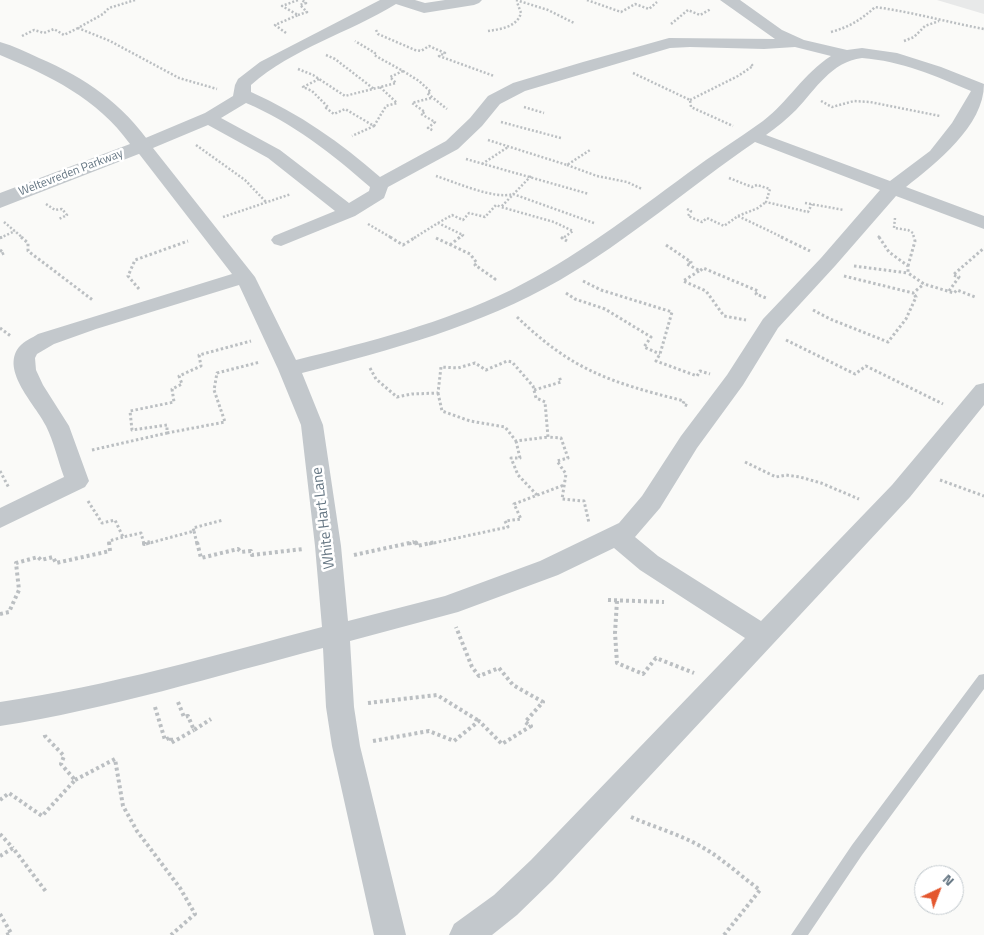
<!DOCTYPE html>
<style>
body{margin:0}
#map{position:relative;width:984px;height:935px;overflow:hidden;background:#fafaf8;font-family:"Titillium Web",sans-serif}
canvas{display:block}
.north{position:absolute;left:914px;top:865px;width:50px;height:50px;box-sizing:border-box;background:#fff;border:1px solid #c1c8cd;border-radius:50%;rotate:43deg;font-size:14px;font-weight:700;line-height:20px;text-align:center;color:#657683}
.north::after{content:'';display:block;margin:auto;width:18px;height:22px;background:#e4572e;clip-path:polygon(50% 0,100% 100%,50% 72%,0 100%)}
</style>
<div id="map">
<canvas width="984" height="935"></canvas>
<div class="north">N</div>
</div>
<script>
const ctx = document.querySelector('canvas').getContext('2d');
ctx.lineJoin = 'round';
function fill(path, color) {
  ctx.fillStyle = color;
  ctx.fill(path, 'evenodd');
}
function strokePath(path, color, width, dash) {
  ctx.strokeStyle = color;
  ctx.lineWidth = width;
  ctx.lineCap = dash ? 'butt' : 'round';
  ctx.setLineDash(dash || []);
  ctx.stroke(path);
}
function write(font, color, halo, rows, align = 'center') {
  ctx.font = font + ' "Titillium Web",sans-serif';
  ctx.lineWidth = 5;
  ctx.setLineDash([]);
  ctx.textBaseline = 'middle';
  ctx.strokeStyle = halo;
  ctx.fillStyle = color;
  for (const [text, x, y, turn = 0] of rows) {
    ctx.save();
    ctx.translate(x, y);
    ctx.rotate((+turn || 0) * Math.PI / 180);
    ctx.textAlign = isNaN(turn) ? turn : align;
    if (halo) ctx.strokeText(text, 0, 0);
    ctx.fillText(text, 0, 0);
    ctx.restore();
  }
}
fill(new Path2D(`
 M 937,0 L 984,0 L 984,14 Z`), '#e8e9e9');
strokePath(new Path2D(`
 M 135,0 L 109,8 L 103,14 L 78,28 L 110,41 L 179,78 L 217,89
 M 516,0 L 548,10 L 574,23
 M 587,0 L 621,12 L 635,4 L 649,9 L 657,2
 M 298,15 L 307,12 L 300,5 L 306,3 L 302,0
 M 671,24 L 688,10 L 700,15 L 711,9
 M 376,30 L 378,34 L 415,50 L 421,51 L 429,46 L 445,53 L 439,56 L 494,76
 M 488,31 C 501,29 517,27 521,13 L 517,2
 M 831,32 C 849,27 861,20 875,7 C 912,12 947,22 984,29
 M 286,33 L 275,25 L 298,15 L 282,6 L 298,0
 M 22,36 L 34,30 L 44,33 L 54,29 L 64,35 L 78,28
 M 904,41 L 914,37 L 925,26 L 939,21
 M 326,55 L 335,59 L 374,89
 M 298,69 L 313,75 L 345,96 L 396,83 L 390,77 L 403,71 L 374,55 L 375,53 L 355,41
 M 403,71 L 419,81 L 431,92 L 427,93 L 447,109
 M 633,73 L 690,100 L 691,107 L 733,126
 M 319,79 L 303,87 L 312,91 L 328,107 L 326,108 L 334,114 L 345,109 L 374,126 L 352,136
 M 431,98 L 412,103 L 425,112 L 421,114 L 435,122 L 428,128 L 434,131
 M 690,100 L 738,76 L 753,66 L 750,63
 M 821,101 L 832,107 L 854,101 L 870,102 L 940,116
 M 524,107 L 544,113
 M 501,122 L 561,138
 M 374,126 L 386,106 L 397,103 L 380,87
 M 488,140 L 567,165 L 590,150
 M 196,145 L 245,180 L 266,202
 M 466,159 L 589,194
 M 482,164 L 508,147
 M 567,165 L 597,176 L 627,182 L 642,189
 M 436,176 C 455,182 495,200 513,194 L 594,223
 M 531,176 L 501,207 L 554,222 L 573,231 L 563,238
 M 729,178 L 752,187 L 757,185 L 770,189 L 766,202 L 808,212 L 812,204
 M 805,203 L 844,210
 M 46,204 L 55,210 L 62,209 L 67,215 L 59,219
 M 687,209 L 691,211 L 688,216 L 702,222 L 707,218 L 724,226 L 738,216 L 784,238
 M 738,216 L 758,208 L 766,202
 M 223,217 L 291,194
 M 895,218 L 894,228 L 908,230 L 913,233 L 914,238
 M 4,222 L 23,238
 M 438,223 L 452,215 L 463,220 L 469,213 L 485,217 L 496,205 L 501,207
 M 368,224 L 392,238
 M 878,236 L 880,238
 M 0,238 L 15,231
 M 414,238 L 438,223 L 463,235 L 459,238`), '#bbbfc2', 2.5, [2, 2]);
strokePath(new Path2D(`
 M 21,237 L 28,243 L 28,251 L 94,301
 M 390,237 L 403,245 L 416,237
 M 563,237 L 562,238 L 567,241
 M 781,237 L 810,251
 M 879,237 L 889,252 L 908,266 L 908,273 L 924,284 L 954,293 L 957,290 L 975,297
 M 0,238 L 2,237
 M 436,238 L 470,254 L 477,263 L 475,265 L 495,279 L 493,281
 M 450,245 L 460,237
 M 666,245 L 691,262 L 687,264 L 700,271 L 703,268 L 758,291 L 756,294 L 766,298
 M 0,250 L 4,253 L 0,255
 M 854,266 L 908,273
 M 908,266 L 915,241 L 914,237
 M 699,271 L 683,281 L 706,291 L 724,316 L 746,320
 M 844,276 L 913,293 L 924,284
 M 583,281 L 601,290 L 672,312 L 660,354 L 656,361 L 697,376 L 700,371 L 710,374
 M 139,289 L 128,276 L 135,260 L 188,241
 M 949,291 L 959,277 L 953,275 L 984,248
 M 566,293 L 575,299 L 605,309 L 651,337 L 644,347 L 660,354
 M 813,310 L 830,319 L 888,342 L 906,319 L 916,297 L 913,293
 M 517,317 C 573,371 610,382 684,401 L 683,404 L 688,406
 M 0,328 L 12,337
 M 786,340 L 855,374 L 866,366 L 943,404
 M 370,368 L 376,379 L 397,397 L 412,394 L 438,393 L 441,367 L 458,368 L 475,363 L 486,370 L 507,361 L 512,362 L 533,386 L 536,398 L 545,402 L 548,437 L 561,438 L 568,458 L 557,461 L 566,474 L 562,499 L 584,501 L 589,523
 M 534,390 L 561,382 L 559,376
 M 438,393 L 442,411 L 470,421 L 505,427 L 516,441 L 548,437
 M 167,433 L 225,422 L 214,390 L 217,373 L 260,362
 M 516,441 L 520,458 L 511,458 L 518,475 L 537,495
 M 92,450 L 167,433 L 167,425 L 132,430 L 130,411 L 174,402 L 172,389 L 182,384 L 179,376 L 201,366 L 199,355 L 251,341
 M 745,462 L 776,477 L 786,475 L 800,477 L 821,483 L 859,499
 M 0,471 L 9,488
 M 940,480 L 984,496
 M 88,501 L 102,523 L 115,520 L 123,537 L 141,533 L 144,544
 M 194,531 L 193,528 L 223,520
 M 109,544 L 109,541 L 123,537
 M 146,544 L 194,531 L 197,544
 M 409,544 L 416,542 L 416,544
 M 429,544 L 508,527 L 505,521 L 521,519 L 514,504 L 564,485`), '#bbbfc2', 3, [2.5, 2.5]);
strokePath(new Path2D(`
 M 144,542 L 144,544 L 150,542
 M 197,542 L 201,558 L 238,549 L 241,552 L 251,551 L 252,555 L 303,549
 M 416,542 L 417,546 L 435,542
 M 354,555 L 414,542
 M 608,600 L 664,602
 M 617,601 L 615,633 L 617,663 L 643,674 L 656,658 L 694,673
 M 0,614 L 9,612 L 19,590 L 16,563 L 38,557 L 41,560 L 53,557 L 56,563 L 110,551 L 109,542
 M 178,702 L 184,717 L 188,716 L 194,730 L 211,719
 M 368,703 L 437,695 L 479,721
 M 155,707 L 165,740 L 171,737 L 171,743 L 194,730
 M 373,741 L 429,731 L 454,741 L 479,721 L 502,744 L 531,726 L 525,722 L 543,702 L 513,685 L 499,668 L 479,676 L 472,667 L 456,627
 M 75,780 L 115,759 L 123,806 L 137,831 L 180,888 L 195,914 L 171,935
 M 0,800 L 9,793 L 42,816 L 75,780 L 61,764 L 64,756 L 45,736 L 44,732
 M 631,817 C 656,828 683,835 707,850 C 725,861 742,877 760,890 L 724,935
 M 0,834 L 13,848
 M 0,856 L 13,848 L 47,893
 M 0,914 L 11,933 L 6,935`), '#bbbfc2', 4, [3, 3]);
fill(new Path2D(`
 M 984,674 L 984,689 L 862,855 L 808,935 L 791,935 L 852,845 L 979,675 Z`), '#c3c8cc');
fill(new Path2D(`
 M 380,0 L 415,0 L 425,3 L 445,0 L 482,0 L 479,3 L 474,5 L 424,13 L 396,4 C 349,33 293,48 251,85 L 251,92 C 300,114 340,142 380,177 L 446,141 L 470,118 L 488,96 L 513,83 L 583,62 L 669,38 L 775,39 L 720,0 L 740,0 L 782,30 L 804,40 L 847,50 L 862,48 L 897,53 L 941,67 L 984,84 C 984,126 936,163 906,187 L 984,216 L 984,229 L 896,196 L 835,266 L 778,328 L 743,385 L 697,448 L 660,508 L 635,537 L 658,556 L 761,621 L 892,485 L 976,385 L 984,383 L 984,405 L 910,497 L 553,880 L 517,915 L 492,935 L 449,935 L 454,924 L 494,895 L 531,860 L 745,638 L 640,570 L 614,548 L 558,575 L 458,612 L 350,641 L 354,707 L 360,746 L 406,935 L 374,935 L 332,746 L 326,707 L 323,648 C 216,676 109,709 0,726 L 0,702 C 109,686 216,655 322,627 L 315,546 L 301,425 L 278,369 L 239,285 L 96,329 L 54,344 L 37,354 L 35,358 L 36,370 L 43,385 L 69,426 L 89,481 L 85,487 L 0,528 L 0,508 L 64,477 C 58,461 54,442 46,426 C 36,405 0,371 19,347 C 24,341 32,338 38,334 L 232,274 L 133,146 L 136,142 L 205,113 L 233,96 L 235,85 L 238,79 L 260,62 ZM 690,47 L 764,49 L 795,47 L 831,56 C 804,73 788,102 763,121 C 738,139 712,155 688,173 C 631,215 575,258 511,290 C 443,323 369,342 296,360 L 255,277 L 153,148 L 208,125 L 268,158 L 335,211 L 274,236 L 271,240 L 274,244 L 281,246 L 355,216 L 384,198 L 388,187 L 458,149 L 482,126 L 500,104 L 525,91 L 670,48 ZM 862,58 C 901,61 936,76 971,91 L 952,123 L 930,151 L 890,181 L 766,135 C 777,127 787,119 796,110 C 816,89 831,62 862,58 ZM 246,103 C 293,123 331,153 370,187 L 369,191 L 349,203 L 280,150 L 221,118 ZM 755,142 L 880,190 L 821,258 L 763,319 L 727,375 L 681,436 L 642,496 L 619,523 L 540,561 L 445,596 L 348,621 L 341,546 L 323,425 L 302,373 C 391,350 480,326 560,280 C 629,240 689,187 755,142 Z`), '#c3c8cc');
fill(new Path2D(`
 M 0,42 C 14,46 26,52 39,58 C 86,78 123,104 152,146 L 149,150 L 0,208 L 0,193 L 130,144 C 97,98 50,76 0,55 Z`), '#c3c8cc');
write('12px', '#657683', '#fff', [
 ["Weltevreden Parkway",71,173,-21]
]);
write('15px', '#657683', '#fff', [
 ["White Hart Lane",324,518,-97]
]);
</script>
